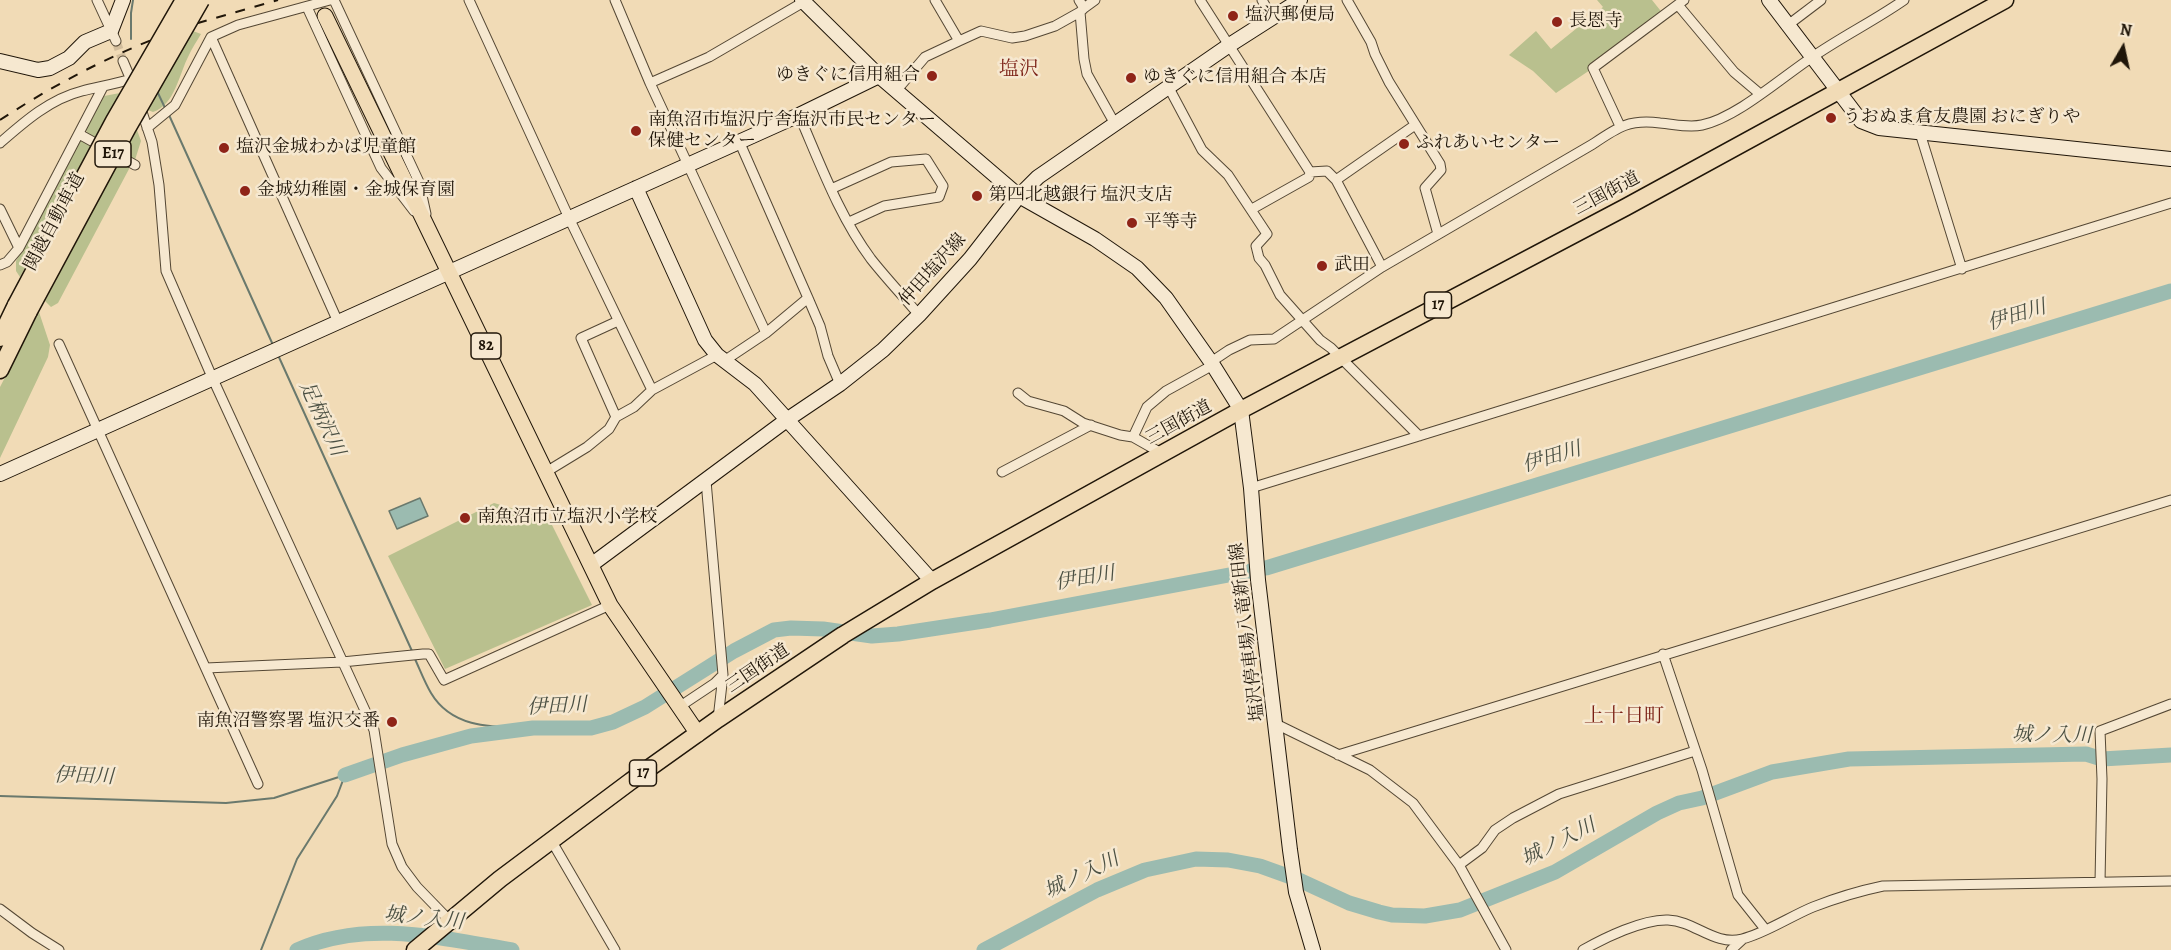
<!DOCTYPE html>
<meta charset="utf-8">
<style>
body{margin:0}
#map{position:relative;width:2171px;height:950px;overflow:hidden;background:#f1dbb6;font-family:Alegreya,serif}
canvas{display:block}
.north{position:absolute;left:2093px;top:18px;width:60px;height:60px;-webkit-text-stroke:4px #f6e8d0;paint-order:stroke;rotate:9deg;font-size:16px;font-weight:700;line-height:24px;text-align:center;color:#201609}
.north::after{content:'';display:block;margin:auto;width:21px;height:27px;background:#201609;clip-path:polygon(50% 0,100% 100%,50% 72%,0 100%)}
</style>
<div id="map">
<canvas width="2171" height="950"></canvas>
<div class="north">N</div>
</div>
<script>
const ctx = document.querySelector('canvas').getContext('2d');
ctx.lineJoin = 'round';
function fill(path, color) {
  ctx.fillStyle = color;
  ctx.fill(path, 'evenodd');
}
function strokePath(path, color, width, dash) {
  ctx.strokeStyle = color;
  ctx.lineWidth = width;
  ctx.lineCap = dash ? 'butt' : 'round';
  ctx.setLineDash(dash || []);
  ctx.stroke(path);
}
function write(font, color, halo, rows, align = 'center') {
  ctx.font = font + ' Alegreya,"Noto Serif JP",serif';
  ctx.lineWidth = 5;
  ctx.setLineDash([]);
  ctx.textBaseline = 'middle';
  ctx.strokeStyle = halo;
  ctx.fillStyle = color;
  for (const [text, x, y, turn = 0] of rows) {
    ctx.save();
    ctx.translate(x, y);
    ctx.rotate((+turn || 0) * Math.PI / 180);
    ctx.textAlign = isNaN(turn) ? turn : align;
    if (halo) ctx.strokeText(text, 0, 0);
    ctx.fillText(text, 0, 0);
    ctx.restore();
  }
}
fill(new Path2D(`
 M 1597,0 L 1652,0 L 1664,15 L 1593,68 L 1556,93 L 1533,71 L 1509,55 L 1536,31 L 1551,49 L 1603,7 Z
 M 193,31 L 201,34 C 197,41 192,48 189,55 C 179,74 175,105 153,112 L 148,110 Z
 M 120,93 L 94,139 L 88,135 L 86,130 L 104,96 Z
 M 137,130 L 141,141 L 135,160 L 123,154 Z
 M 79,141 L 84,141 L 91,145 L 20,277 L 16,271 L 16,261 Z
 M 120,160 L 129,165 L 129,169 L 58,303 L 51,307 L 45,301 Z
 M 39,312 L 50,345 L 48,357 L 0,458 L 0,387 Z
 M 494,503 L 549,519 L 592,605 L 445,669 L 388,556 Z`), '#b9c08e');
const water = new Path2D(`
 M 420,498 L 428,516 L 397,529 L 389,511 Z`);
fill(water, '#9bbbb0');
strokePath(water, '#6a796d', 1.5);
strokePath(new Path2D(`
 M 131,39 L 131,13 L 133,0
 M 157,91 L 166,110
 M 169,115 L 273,345
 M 278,355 L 412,651
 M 415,659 C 420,670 425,683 431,693 C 453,730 496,727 533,728
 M 0,796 L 226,803 L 274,798 L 345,775
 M 261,950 L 297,859 L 337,796 L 345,775`), '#6a796d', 2);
strokePath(new Path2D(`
 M 345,775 L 402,755 L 471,736 L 533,728 L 591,728 L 613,722 L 645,707 L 734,651 L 774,630 L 791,628 L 823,629 L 872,636 L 898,634 L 990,620 L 1266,568 L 2171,291
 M 297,950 C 366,919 441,938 512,950
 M 984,950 L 1097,890 L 1145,870 L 1196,859 L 1228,860 L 1260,866 L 1299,880 L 1349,903 L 1379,912 L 1392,915 L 1425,916 L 1460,910 L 1555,872 L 1657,813 L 1679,803 L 1702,798 L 1772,772 L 1849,759 L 2086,754 L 2102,759 L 2171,755`), '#9bbbb0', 15);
strokePath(new Path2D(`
 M 116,41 L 123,61`), '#d2bd9c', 9, [9, 4.5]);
const street = new Path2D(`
 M 97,0 L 116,41
 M 334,0 L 419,182 L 426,214
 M 469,0 L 569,218 L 652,390
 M 615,0 L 650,83 L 766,333
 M 935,0 L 959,41 L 981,31 L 1012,38 L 1025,36 L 1055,26 L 1080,12
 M 1079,0 L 1084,8 L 1080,12 L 1084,59 L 1087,74 L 1115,124
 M 1200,0 L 1310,172 L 1327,171 L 1336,180 L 1382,267
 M 1262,0 L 1273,19
 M 1347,0 L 1371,42 L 1375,54 L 1389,82 L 1440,164 L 1441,170 L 1425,188 L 1438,234
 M 1678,5 L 1734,72 L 1760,94
 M 307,7 L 381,168 L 414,211
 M 1084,8 L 1095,0
 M 1788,25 L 1821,0
 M 211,37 L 338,322
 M 123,61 L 134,87
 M 650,83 L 709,57 L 807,0
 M 1169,88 L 1202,150 L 1228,175 L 1267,234 L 1256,246 L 1259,258 L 1265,265 L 1280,295 L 1320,340 L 1331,348 L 1419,436
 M 896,91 L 925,57 L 959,41
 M 140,106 L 152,142 L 159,185 L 166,271 L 212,377 L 374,730 L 392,844 L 402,867 L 417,887 L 449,920
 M 799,115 C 820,163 839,216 871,259 C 886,278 903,296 919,315
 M 1620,126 L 1593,68 L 1684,0
 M 147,128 L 175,105 L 211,37 L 238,25 L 330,0
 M 1920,133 L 1962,269
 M 79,134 L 135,165
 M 739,141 L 808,298 L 820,326 L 828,356 L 840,384
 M 0,143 C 24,122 50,99 82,91 C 98,87 115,84 131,79
 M 1336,180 L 1415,125
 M 831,189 L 891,162 L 926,159 L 943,186 L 939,197 L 884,206 L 849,222
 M 0,209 L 19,248
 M 1252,209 L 1309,177 L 1310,172
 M 0,265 L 7,262 L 19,248 L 103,87
 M 59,344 L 258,784
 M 724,361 L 766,333 L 808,298
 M 1211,362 L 1229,350 L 1250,340 L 1274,339 L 1382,267 L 1593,144 C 1618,127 1629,119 1660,123 C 1674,124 1688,128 1702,125 C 1736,118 1781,78 1811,58 C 1841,37 1874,21 1904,0
 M 1018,393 L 1028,401 L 1064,411 L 1083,423 L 1120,435 L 1133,437 L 1163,454
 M 616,417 L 581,338 L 618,321
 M 1133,437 L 1147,407 L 1166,391 L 1213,365
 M 546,472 L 587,447 L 609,429 L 616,417 L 634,407 L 652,390 L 717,355
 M 1002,472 L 1091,425
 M 706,481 L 723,675 L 718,719
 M 1251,488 L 2171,203
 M 1663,654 L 1702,770 L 1738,895 L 1765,929
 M 206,668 L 342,662 L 423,654 L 429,654 L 444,680 L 610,605
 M 679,707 L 715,683 L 723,675
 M 1276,724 L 1370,770 L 1413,803 L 1459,865 L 1506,950
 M 1338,755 L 2171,500
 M 551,840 L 615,950
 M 1459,865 L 1482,848 L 1495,830 L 1513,818 L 1559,794 L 1695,751
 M 2100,882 L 2102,779 L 2100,731 L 2171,704
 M 0,909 L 32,933 L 59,950
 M 1583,950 C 1604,938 1643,919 1668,920 C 1695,921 1714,946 1742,939 C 1764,934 1791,916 1813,907 C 1836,898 1859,891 1883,886 L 2171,881
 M 1731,950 L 1743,939`);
const secondary = new Path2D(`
 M 802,0 L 879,76 L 1019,196 L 1095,239 L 1137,268 L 1166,298 L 1211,362 L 1241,410 L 1251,488 L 1258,580 L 1290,850 L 1296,892 L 1313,950
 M 1769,0 L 1861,121 L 1879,128 L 2171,159
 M 0,61 L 38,70 L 50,68 L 69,58 L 85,42 L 111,31 L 123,0
 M 636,188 L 705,340 L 717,355 L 755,384 L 932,581
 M 0,474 L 799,115 L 879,76
 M 591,565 L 788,419 L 840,384 L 883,350 L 919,315 L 970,259 L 1019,196 L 1038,177 L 1228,46 L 1300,0`);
const primary = new Path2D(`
 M 325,16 L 610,605 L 698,734`);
const highway = new Path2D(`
 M 0,338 L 16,305
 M 0,370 L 29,311
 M 415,950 L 500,879 L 631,781 L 718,719 L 843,635 L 932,581 L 1241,410 L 1626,207 L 2005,0`);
strokePath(street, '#544734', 11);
strokePath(secondary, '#201609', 16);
strokePath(primary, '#201609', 17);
strokePath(highway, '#201609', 19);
strokePath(street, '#f6e8d0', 9);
strokePath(secondary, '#f6e8d0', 14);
strokePath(primary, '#f1dbb6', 15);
strokePath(highway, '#f1dbb6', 16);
strokePath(new Path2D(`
 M 0,120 C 61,80 130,45 198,23 C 225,15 251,8 278,0`), '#201609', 2, [10, 10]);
const highwayBridge = new Path2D(`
 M 16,305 L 114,121 L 184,0
 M 29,311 L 128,127 L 201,0`);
strokePath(highwayBridge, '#201609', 19, []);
strokePath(highwayBridge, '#f1dbb6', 16);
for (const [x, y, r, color] of [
 [1233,16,6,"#8f2418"],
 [1557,22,6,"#8f2418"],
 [932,76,6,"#8f2418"],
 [1131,78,6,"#8f2418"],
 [1831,118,6,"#8f2418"],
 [636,131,6,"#8f2418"],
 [1404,144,6,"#8f2418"],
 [224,148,6,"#8f2418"],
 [245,191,6,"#8f2418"],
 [977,196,6,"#8f2418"],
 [1132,223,6,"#8f2418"],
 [1322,266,6,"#8f2418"],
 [465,518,6,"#8f2418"],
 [392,722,6,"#8f2418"]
]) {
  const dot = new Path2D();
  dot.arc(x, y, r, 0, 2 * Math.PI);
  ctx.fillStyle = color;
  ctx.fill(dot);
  strokePath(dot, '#f6e8d0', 2);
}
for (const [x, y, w] of [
 [113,154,36],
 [1438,305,27],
 [486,346,30],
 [643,773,27]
]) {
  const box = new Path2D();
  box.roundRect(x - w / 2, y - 13, w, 26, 4.5);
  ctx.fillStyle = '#f6e8d0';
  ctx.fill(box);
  strokePath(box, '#201609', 1.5);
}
write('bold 16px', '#201609', null, [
 ["E17",113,154],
 ["17",1438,305],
 ["82",486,346],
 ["17",643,773]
]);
write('18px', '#201609', '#f6e8d0', [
 ["塩沢郵便局",1245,16],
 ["長恩寺",1569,22],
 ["ゆきぐに信用組合",920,76,"right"],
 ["ゆきぐに信用組合 本店",1143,78],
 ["うおぬま倉友農園 おにぎりや",1843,118],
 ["南魚沼市塩沢庁舎塩沢市民センター",648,121],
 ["保健センター",648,142],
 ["ふれあいセンター",1416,144],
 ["塩沢金城わかば児童館",236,148],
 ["金城幼稚園・金城保育園",257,191],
 ["第四北越銀行 塩沢支店",989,196],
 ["平等寺",1144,223],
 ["武田",1334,266],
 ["南魚沼市立塩沢小学校",477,518],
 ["南魚沼警察署 塩沢交番",380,722,"right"]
], 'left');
write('18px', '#201609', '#f6e8d0', [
 ["三国街道",1607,194,-28],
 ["関越自動車道",55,222,-62],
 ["仲田塩沢線",933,270,-48],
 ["三国街道",1179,423,-29],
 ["塩沢停車場八竜新田線",1248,632,-97],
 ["三国街道",758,669,-34]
]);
write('20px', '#7a1f14', '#f6e8d0', [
 ["塩沢",1019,70],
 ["上十日町",1624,717]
]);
write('italic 20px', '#4b5043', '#f6e8d0', [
 ["伊田川",2017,316,-17],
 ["足柄沢川",321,419,65],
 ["伊田川",1552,458,-17],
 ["伊田川",1085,579,-10],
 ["伊田川",557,707,-3],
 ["城ノ入川",2052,736,1],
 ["伊田川",84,777,2],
 ["城ノ入川",1559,843,-27],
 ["城ノ入川",1082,876,-26],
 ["城ノ入川",424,919,6]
]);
</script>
